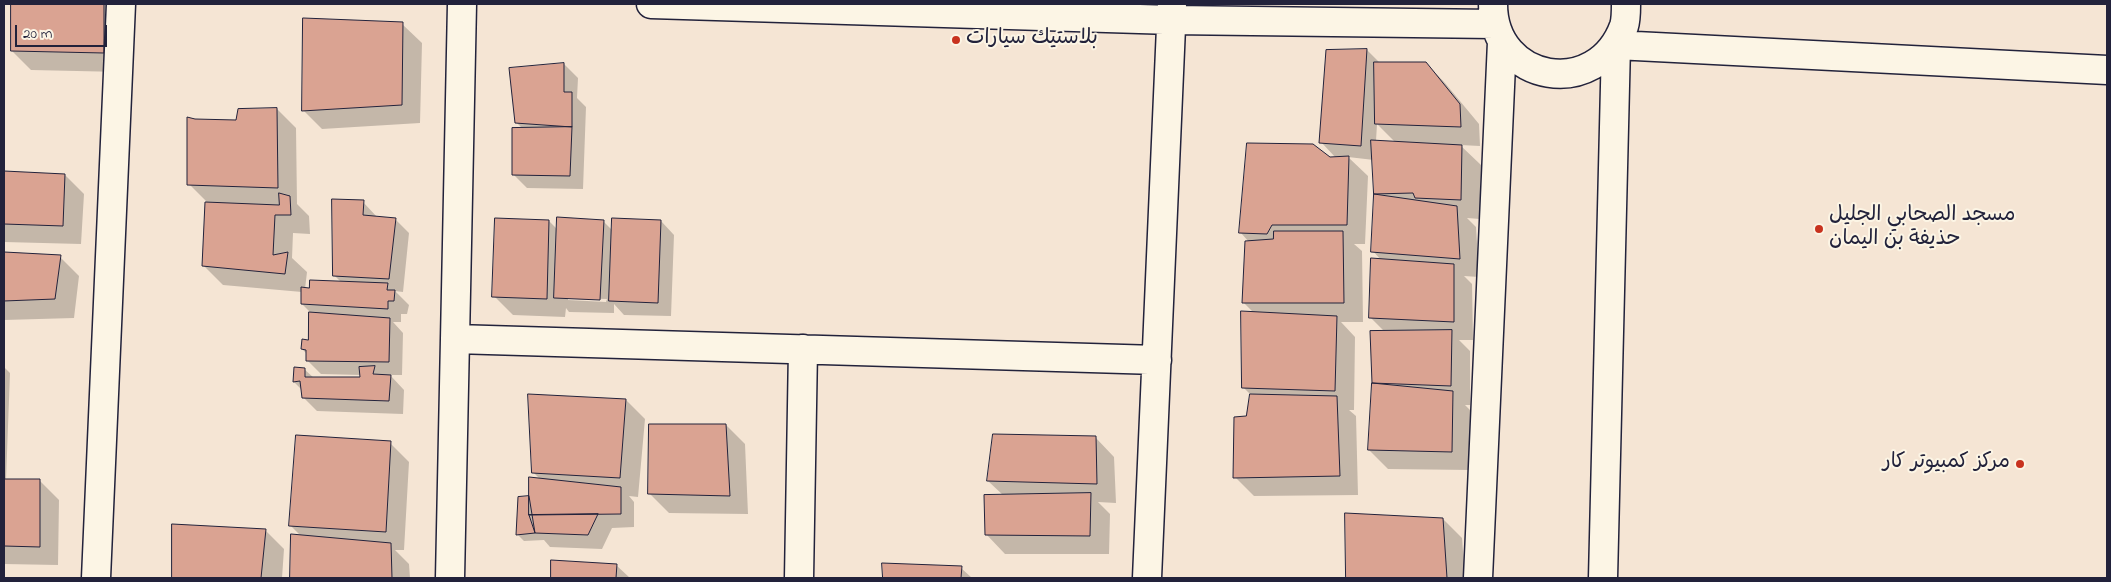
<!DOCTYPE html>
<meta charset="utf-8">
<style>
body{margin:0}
#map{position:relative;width:2111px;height:582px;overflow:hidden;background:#f5e5d4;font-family:"Indie Flower",sans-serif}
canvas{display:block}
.frame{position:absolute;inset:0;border:5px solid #22223b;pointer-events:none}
.scale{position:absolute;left:15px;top:25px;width:92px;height:22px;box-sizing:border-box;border:2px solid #22223b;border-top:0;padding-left:6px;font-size:15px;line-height:18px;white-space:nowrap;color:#22223b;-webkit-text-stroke:4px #fcf5e5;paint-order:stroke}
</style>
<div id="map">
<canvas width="2111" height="582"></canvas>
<div class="frame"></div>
<div class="scale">20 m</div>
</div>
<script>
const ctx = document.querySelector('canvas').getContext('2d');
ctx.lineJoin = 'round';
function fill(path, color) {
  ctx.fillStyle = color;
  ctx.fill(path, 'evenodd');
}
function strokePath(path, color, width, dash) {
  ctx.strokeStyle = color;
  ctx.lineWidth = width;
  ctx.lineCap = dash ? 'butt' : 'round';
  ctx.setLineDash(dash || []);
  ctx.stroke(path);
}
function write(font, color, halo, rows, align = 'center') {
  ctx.font = font + ' "Indie Flower","Playpen Sans Arabic",sans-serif';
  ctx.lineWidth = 4;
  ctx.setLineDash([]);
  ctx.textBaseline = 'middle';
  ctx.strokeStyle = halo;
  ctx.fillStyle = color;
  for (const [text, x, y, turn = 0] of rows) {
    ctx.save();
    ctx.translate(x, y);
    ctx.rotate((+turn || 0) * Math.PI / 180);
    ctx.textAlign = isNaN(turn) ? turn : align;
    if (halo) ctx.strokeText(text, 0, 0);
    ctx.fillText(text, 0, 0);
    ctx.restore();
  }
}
fill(new Path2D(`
 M 13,4 L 118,4 L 122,72 L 31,70 L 12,51 Z
 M 402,24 L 422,43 L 420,123 L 322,129 L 303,110 Z
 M 1367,50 L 1380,63 L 1426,63 L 1445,83 L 1479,124 L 1480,146 L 1460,145 L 1481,165 L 1480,219 L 1467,218 L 1476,227 L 1479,277 L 1464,276 L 1472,284 L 1473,340 L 1459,340 L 1470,351 L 1470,405 L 1465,405 L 1472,412 L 1471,470 L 1388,469 L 1369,450 L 1373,383 L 1385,332 L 1370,317 L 1381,260 L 1373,251 L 1375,194 L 1374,160 L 1348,157 L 1368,176 L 1365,244 L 1354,244 L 1362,251 L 1363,322 L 1341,322 L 1355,337 L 1354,410 L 1349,410 L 1356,416 L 1358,495 L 1254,496 L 1235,477 L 1251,395 L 1244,388 L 1254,313 L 1244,303 L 1249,242 L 1241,233 L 1330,158 L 1336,158 L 1321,142 ZM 1377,124 L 1395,142 L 1376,141 Z
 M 564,64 L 578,78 L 577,98 L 586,107 L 583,189 L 527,188 L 513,174 L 523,129 L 516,122 Z
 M 277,109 L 296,128 L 297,204 L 309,216 L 310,234 L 293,233 L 292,258 L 307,272 L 305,289 L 310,289 L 341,282 L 334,275 L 363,202 L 377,217 L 395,219 L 409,233 L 403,292 L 395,291 L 409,305 L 407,314 L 401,314 L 401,322 L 393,322 L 403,333 L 402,375 L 390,375 L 404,390 L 403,414 L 317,411 L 303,397 L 302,390 L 294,382 L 304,369 L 314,378 L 362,378 L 361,375 L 321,374 L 307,360 L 307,354 L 302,349 L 309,341 L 310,312 L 302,304 L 302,292 L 223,285 L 204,266 L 206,201 L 189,184 L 195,121 L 237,121 Z
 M 4,172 L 65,175 L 84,194 L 81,244 L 4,242 Z
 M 549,221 L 558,230 L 603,221 L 613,231 L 661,221 L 674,235 L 671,316 L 624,315 L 614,304 L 614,313 L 569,312 L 566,308 L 565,317 L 513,315 L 494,296 ZM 568,298 L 607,299 L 606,302 L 568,300 Z
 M 4,253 L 60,257 L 79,276 L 74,318 L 4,320 Z
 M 4,367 L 10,373 L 6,480 L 40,481 L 59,500 L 58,565 L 4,564 Z
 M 626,400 L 645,419 L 638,497 L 629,496 L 634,502 L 634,527 L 612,528 L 602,549 L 550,547 L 544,540 L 524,541 L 517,534 L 530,497 L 540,479 L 533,472 Z
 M 726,425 L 745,444 L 748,514 L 669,513 L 650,494 Z
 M 1095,437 L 1114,457 L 1116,503 L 1098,502 L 1110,514 L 1109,554 L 1005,554 L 986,534 L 1004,496 L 988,481 Z
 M 390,443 L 409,462 L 404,550 L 395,550 L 409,564 L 410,578 L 292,578 L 292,535 L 301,536 L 291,526 Z
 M 1443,519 L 1462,538 L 1465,578 L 1348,578 Z
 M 173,525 L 265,530 L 284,549 L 282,578 L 173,578 Z
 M 552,561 L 616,565 L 630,578 L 552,578 Z
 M 884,564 L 961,568 L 972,578 L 885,578 Z`), '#0003');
const building = new Path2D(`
 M 11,4 L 104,4 L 104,53 L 11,51 Z
 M 303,18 L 403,22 L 402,105 L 302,111 Z
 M 1367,49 L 1361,146 L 1319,143 L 1326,50 Z
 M 1374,62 L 1426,62 L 1460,104 L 1461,127 L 1375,124 Z
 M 564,63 L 564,92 L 572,92 L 572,127 L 515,123 L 509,68 Z
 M 277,108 L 278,188 L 187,185 L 187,117 L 195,119 L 236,120 L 238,109 Z
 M 572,127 L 570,176 L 512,175 L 512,128 Z
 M 1371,140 L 1462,145 L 1461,200 L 1415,198 L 1413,193 L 1374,194 Z
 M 1247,143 L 1313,144 L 1330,157 L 1349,156 L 1347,225 L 1272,225 L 1267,234 L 1239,233 Z
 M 4,171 L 65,174 L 63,226 L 4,224 Z
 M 279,193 L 290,196 L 291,215 L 275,215 L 273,255 L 288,252 L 285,274 L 202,266 L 205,202 L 279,205 Z
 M 1374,194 L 1457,206 L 1460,259 L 1371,252 Z
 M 332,199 L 364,200 L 363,215 L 396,218 L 389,279 L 333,276 Z
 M 557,217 L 604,220 L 600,300 L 554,298 Z
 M 495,218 L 549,220 L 547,299 L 492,297 Z
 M 612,218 L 661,220 L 658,303 L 609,301 Z
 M 1274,231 L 1343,231 L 1344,303 L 1242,303 L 1245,241 L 1273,239 Z
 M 4,252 L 61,255 L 55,299 L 4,301 Z
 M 1371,258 L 1454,264 L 1454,322 L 1369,318 Z
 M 310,280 L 388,283 L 387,290 L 395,290 L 394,301 L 388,301 L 388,309 L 301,304 L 301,287 L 309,288 Z
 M 1241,311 L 1337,316 L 1335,391 L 1242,388 Z
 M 309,312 L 390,318 L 389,362 L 306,361 L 306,350 L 301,349 L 302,339 L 308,340 Z
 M 1452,330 L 1451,386 L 1372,383 L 1370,331 Z
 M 375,366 L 373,374 L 391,375 L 389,401 L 302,398 L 300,381 L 293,382 L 294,367 L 305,368 L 305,377 L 360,377 L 359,367 Z
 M 1372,383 L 1453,391 L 1452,452 L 1368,450 Z
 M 528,394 L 626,399 L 620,478 L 532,473 Z
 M 1250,394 L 1337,396 L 1340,476 L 1233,478 L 1234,417 L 1246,416 Z
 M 649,424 L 726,424 L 730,496 L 648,494 Z
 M 993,434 L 1096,436 L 1097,484 L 987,481 Z
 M 296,435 L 391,441 L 386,532 L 289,526 Z
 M 529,477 L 621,487 L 621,514 L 529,515 Z
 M 4,479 L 40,479 L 40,547 L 4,546 Z
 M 1091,493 L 1090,536 L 985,535 L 984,495 Z
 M 529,496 L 535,533 L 516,535 L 518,497 Z
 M 1345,513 L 1443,518 L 1447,578 L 1346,578 Z
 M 598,514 L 588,535 L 535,533 L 529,515 Z
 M 172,524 L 266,529 L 261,578 L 172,578 Z
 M 291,534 L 391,543 L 392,578 L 290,578 Z
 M 551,560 L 617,564 L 616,578 L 551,578 Z
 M 882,563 L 962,566 L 961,578 L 883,578 Z`);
fill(building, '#daa392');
strokePath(building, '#22223b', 1);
const street = new Path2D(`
 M 651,4 L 1172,20 L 1494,24
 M 1493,4 C 1493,83 1597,101 1624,26 C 1626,20 1626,11 1626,4
 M 455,339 L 1157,360
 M 96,578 L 121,4
 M 450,578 L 462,4
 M 799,578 L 803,349
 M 1147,578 L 1172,4
 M 1478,578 L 1502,42
 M 1603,578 L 1616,45 L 2107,70`);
strokePath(street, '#22223b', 31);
strokePath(street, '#fcf5e5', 28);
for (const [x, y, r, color] of [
 [956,40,5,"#c8321e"],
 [1819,229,5,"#c8321e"],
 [2020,464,5,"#c8321e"]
]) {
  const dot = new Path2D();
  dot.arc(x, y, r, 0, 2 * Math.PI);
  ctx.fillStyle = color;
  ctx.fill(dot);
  strokePath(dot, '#fcf5e5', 2);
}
write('21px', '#22223b', '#fcf5e5', [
 ["بلاستيك سيارات",966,40],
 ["مسجد الصحابي الجليل",1829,217],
 ["حذيفة بن اليمان",1829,241],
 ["مركز كمبيوتر كار",2010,464,"right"]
], 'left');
</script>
